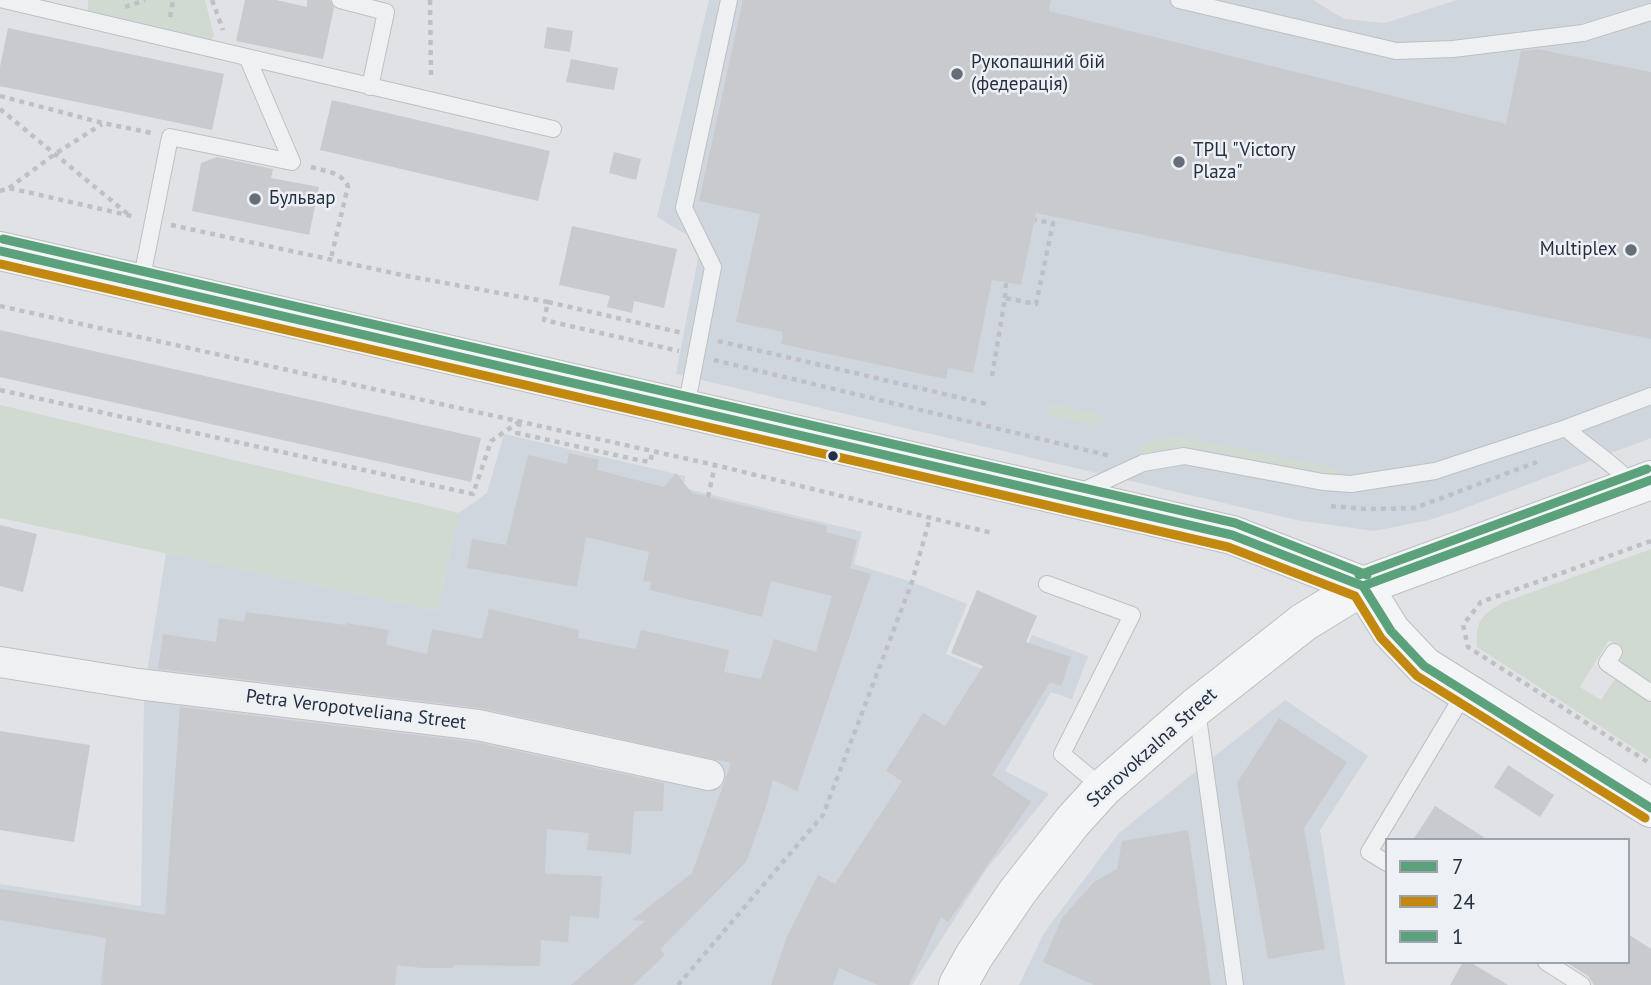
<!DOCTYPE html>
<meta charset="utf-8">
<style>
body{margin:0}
#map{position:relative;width:1651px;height:985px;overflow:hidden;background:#e0e2e5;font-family:"PT Sans",sans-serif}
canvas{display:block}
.legend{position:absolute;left:1385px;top:838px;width:245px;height:126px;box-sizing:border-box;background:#edf1f6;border:2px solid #9da3ad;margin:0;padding:9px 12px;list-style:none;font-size:21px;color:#252f40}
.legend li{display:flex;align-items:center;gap:14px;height:35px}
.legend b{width:35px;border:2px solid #9da3ad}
</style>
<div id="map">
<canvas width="1651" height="985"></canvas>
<ul class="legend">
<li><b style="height:9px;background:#5ba17c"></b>7</li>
<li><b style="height:9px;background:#c28810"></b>24</li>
<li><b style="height:9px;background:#5ba17c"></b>1</li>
</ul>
</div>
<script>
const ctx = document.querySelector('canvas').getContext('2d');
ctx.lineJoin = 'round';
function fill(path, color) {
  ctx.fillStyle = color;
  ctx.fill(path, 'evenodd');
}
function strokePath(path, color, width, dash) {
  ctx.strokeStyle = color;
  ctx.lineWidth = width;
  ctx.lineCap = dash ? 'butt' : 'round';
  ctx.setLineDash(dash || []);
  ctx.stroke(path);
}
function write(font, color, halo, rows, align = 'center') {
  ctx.font = font + ' "PT Sans",sans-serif';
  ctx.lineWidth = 5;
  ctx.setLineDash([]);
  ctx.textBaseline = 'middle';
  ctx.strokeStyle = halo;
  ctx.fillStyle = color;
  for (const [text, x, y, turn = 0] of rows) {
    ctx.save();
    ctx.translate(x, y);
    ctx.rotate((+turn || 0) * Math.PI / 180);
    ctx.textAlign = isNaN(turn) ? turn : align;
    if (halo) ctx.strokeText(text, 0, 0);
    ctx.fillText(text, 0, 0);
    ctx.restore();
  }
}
fill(new Path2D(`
 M 709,0 L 1313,0 L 1344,19 L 1385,23 L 1457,0 L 1651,0 L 1651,438 L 1457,511 L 1429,520 L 1374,531 L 1296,520 L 676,374 L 698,258 L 687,235 L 657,217 Z
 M 504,434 L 685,476 L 684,488 L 862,532 L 854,564 L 912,582 L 967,604 L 946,654 L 1013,682 L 1032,635 L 1088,656 L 1072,699 L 1051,692 L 1005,771 L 1049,794 L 986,870 L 912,985 L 0,985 L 0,884 L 141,906 L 144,702 L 147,673 L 166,553 L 437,611 L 459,513 L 487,493 Z
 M 1285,700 L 1368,756 L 1320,830 L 1345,985 L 1019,985 L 1044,933 L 1119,833 Z`), '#d0d6dd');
fill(new Path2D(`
 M 88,0 L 205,0 L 214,36 L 207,43 L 97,19 L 88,11 Z
 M 1050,403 L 1103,415 L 1100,427 L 1047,415 Z
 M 0,405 L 459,513 L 437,611 L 0,518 Z
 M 1172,437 L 1184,437 L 1336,468 L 1338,471 L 1336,474 L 1323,474 L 1196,448 L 1172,448 L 1144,454 L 1138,452 C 1142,440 1160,439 1172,437 Z
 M 1651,549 L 1651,684 L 1620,664 L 1618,657 L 1623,648 L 1609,640 L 1580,687 L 1601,700 L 1615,679 L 1651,703 L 1651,759 L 1477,647 C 1475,622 1481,615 1502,603 Z`), '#d0dad0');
fill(new Path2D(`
 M 245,0 L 276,0 L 307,7 L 307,0 L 330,0 L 334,8 L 323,59 L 236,41 Z
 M 743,0 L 1051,0 L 1049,11 L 1506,124 L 1521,51 L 1537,49 L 1651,72 L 1651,339 L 1036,213 L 1021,285 L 992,280 L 973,373 L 948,368 L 946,379 L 781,344 L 783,332 L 736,322 L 760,214 L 699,201 Z
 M 547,27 L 573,31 L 570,52 L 544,48 Z
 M 8,28 L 224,74 L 212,130 L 0,86 L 0,67 Z
 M 571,59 L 618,68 L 614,90 L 566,82 Z
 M 332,100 L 550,151 L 538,201 L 320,150 Z
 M 614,152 L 641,159 L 636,180 L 609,173 Z
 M 217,157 L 273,169 L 271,178 L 319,187 L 309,235 L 192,211 L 201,163 Z
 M 572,226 L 677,249 L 664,308 L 634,301 L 632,313 L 607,307 L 610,296 L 559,285 Z
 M 0,330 L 481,438 L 471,482 L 0,377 Z
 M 569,453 L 599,460 L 597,470 L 664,487 L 676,473 L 692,493 L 827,526 L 826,532 L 857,540 L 850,568 L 871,574 L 797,791 L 773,780 L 767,804 L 746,862 L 660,949 L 665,955 L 633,985 L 571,985 L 645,921 L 632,920 L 692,873 L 731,763 L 480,708 L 158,669 L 163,634 L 216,642 L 219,618 L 244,622 L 246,612 L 346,625 L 346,623 L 389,630 L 386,645 L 427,654 L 432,629 L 482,639 L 489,609 L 579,630 L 578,638 L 636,649 L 641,630 L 729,650 L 724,672 L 761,679 L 774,639 L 816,652 L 832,596 L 771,581 L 762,617 L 650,590 L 651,582 L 643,581 L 649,552 L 586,537 L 577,587 L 467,568 L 472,539 L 506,545 L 528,455 L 567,464 Z
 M 0,525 L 37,534 L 23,592 L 0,586 Z
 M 977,590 L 1037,616 L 1026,642 L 1071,657 L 1061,686 L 1050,682 L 992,775 L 1031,802 L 948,922 L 941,917 L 909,985 L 878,985 L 839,968 L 833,985 L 771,985 L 787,936 L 818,875 L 835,884 L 902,781 L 886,771 L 923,713 L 945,726 L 983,666 L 951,653 Z
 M 180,707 L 475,742 L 664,783 L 663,811 L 634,811 L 631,854 L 587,850 L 589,833 L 547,829 L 545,874 L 602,876 L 599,918 L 570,916 L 568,942 L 541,940 L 540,966 L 454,965 L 453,968 L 422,968 L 397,965 L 395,985 L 101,985 L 106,938 L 0,920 L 0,889 L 165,915 Z
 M 1279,718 L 1347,762 L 1304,828 L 1325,949 L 1268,959 L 1237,783 Z
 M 0,731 L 90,745 L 74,842 L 0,830 Z
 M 1508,765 L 1554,795 L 1540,817 L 1494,787 Z
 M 1435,806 L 1488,840 L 1413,840 Z
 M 1188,830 L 1211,985 L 1094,985 L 1043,962 L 1062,918 L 1094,882 L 1117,869 L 1122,841 Z
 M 1628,934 L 1651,949 L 1651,985 L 1594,985 L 1588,976 L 1566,962 L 1628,962 Z
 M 1463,962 L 1470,962 L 1508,985 L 1450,985 Z`), '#c8cace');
const lane = new Path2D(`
 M 4,0 L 553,129
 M 340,0 L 386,12 L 370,87
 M 1179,0 L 1396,51 L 1453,49 L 1583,33 L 1651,12
 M 141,282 L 170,137 L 292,162 L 248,59
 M 686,408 L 713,267 L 684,208 L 729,0
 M 1566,428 C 1588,449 1614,463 1634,486
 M 1078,493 L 1143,463 L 1184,456 L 1323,482 L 1351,484 L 1435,471 L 1566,428 L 1651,396
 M 1047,584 L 1132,615 L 1062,754 L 1103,788
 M 1614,652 L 1607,663 L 1651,693
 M 1197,710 L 1235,985
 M 1387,863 L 1369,852 L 1465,692
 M 1546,962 L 1582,985`);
const street = new Path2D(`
 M 0,662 L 138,684 L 478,725 L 709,775`);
const primary = new Path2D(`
 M 0,251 L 1232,535 L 1363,586 L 1391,631 L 1424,666 L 1651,808
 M 958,985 L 974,956 L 1018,891 L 1073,821 L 1103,788 L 1196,707 L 1304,622 L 1363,586 L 1651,480`);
strokePath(lane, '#bec0c3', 18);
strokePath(street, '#bec0c3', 32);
strokePath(primary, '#bcbfc3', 40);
strokePath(new Path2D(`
 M 212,0 L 223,30
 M 430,0 L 431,79
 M 125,7 L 145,0
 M 170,17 L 173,0
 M 0,96 L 103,123 L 152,133
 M 0,109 L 129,215
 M 311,167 C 325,171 341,172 348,186 L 331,258
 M 9,188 L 55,154 L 102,124
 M 0,191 L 9,188 L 136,217
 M 171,225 L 402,275 L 548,302 L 544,320 L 679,351
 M 1005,298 L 1006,283
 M 548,302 L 682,333
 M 0,306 L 715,465 L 992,533
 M 718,341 L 987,404
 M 714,360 L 1111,456
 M 992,376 L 1005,298 L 1036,304 L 1053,223 L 1035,220
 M 0,390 L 473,494 L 491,441 L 519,422
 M 520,422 L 517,433 L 638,460 L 650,462 L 653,451
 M 708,497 L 715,465
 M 1331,506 L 1366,509 L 1415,508 L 1537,462
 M 1651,541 L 1481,602 L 1463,625 L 1468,647 L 1651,764
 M 678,985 L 823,815 L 912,582 L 930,518`), '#bfc0c5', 4.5, [5, 5]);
strokePath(lane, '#eff0f2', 16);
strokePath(street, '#eff0f2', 30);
strokePath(primary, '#f4f5f6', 38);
strokePath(new Path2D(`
 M 0,251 L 1232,535 L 1363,586 L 1391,631 L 1424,666 L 1651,808
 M 1363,586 L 1651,480`), '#5ba17c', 9);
strokePath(new Path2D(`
 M 0,264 L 1228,547 L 1355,596 L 1381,638 L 1417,676 L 1645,818`), '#c28810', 9);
strokePath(new Path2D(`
 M 3,239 L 1235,523 L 1367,575
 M 1359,575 L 1647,469`), '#5ba17c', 9);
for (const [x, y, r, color] of [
 [957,74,7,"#666e7a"],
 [1179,162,7,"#666e7a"],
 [255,199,7,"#666e7a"],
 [1631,250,7,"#666e7a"],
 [833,456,6,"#252f40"]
]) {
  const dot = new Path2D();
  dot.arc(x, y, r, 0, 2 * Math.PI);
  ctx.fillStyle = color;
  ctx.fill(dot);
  strokePath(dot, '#edf1f6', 2.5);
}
write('19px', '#252f40', '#edf1f6', [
 ["Рукопашний бій",971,63],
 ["(федерація)",971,85],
 ["ТРЦ \"Victory",1193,151],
 ["Plaza\"",1193,173],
 ["Бульвар",269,199],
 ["Multiplex",1617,250,"right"]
], 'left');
write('19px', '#252f40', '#edf1f6', [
 ["Petra Veropotveliana Street",356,710,7],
 ["Starovokzalna Street",1152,748,-42]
]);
</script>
